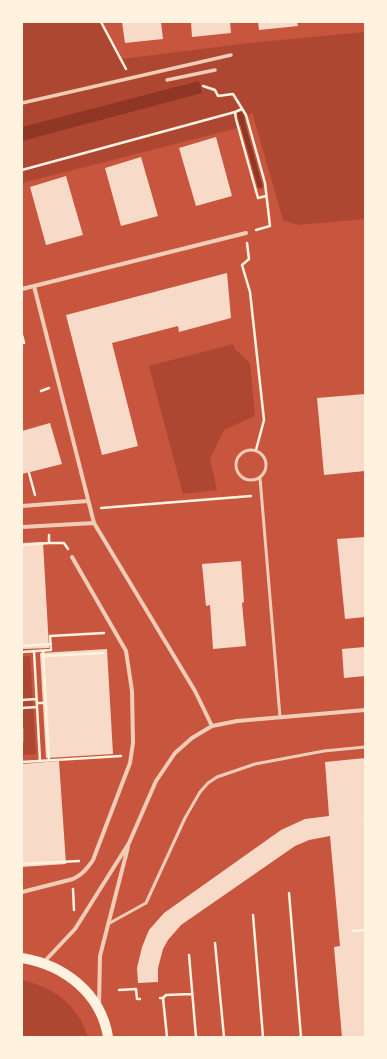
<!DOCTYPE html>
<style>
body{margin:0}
#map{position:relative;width:387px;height:1059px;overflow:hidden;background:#c8553d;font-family:"PT Sans",sans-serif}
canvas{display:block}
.frame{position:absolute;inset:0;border:23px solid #fff3e0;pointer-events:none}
</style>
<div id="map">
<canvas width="387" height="1059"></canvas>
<div class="frame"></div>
</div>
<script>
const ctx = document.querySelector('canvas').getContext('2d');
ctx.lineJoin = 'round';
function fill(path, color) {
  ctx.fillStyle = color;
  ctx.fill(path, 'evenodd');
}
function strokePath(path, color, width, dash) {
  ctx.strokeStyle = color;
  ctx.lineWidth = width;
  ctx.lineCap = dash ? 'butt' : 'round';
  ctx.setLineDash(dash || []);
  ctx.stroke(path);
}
fill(new Path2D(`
 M 22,22 L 100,22 L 121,59 L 249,43 L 365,32 L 365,219 L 298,225 L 283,220 L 252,112 L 238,128 L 22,183 Z
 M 233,344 L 235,349 L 250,363 L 255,416 L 224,430 L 210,459 L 217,490 L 183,494 L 149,366 Z
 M 30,656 L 36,754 L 22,755 L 22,657 Z
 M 22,980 C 55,988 77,1004 88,1037 L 22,1037 Z`), '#ae4732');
fill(new Path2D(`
 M 199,81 L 202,93 L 22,141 L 22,127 Z`), '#8f3625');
strokePath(new Path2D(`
 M 240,114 L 260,186`), '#8f3625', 5);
fill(new Path2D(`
 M 122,22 L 161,22 L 163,39 L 125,43 Z
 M 191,22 L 230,22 L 231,33 L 192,37 Z
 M 258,22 L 297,22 L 298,26 L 259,30 Z
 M 216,137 L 232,196 L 196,206 L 179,148 Z
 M 141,157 L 158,216 L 121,226 L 105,168 Z
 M 66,176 L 83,235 L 46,245 L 30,187 Z
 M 227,273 L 231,318 L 179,332 L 178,326 L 112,343 L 138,446 L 102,455 L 66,315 Z
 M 365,394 L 365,471 L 324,475 L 317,398 Z
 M 50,423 L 62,464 L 22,474 L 22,431 Z
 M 365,537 L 365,617 L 345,619 L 337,539 Z
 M 43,542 L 49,648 L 22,649 L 22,543 Z
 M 241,561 L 244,602 L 242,603 L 246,646 L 213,649 L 210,605 L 206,606 L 202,564 Z
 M 365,647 L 365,676 L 344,678 L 342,649 Z
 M 107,649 L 113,754 L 46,758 L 40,653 Z
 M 365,758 L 365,1037 L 342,1037 L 334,947 L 340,946 L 330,836 L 309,840 L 295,846 L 181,925 L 168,940 L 163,949 L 158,968 L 158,982 L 138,983 L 137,968 L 142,947 L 149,930 L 164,913 L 281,830 L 305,819 L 329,816 L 325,762 Z
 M 59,761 L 66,864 L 22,867 L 22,764 Z`), '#f7dbc8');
strokePath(new Path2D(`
 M 101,22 L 126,69
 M 203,86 L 215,90 L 218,96 L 233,94 L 246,115 L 265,183 L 270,226 L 256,230
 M 242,109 L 235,112 L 236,119 L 258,198 L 266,196
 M 22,170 L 235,112
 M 247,243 L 249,259 L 242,265 L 250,292 L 264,420 L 256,450
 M 22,335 L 24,343
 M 41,391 L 49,388
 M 29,473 L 35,495
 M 101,508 L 251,496
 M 49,535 L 49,543 L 64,543 L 68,549
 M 22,545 L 49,543
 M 22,646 L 51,644
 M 34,651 L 40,761
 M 43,651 L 49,760
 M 22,652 L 51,650 L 50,636 L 104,633
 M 43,656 L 103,653
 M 22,700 L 36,699
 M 37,703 L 43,703
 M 22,708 L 37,707
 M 22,729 L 22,742
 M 22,762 L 121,756
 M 364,821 L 365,821
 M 22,864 L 79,861
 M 73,889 L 74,910
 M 289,893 L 301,1037
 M 253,915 L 263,1037
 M 353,931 L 365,930
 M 215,943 L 224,1037
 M 189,955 L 196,1037
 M 119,990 L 136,989 L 137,999 L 140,999
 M 160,998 L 163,998 L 167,1037
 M 163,998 L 166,995 L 192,994`), '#fff3e0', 2.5);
strokePath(new Path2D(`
 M236 465a15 15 0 1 1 30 0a15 15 0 1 1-30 0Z
 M 260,478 L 280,717
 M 108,924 L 146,903 L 185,818 L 200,792 L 208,783 L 217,777 L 255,764 L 324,751 L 365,747`), '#f1ccb7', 3);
strokePath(new Path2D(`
 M 167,80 L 215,70
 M 22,103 L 231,55`), '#f1ccb7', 3.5);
strokePath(new Path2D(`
 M 34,286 L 94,523 L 195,691 L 212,726
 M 22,289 L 246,233
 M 22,506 L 88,501
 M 22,527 L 94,523
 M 22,892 L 73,879 C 82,875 87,869 93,860 L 130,763 L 133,743 L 132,691 L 126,651 L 72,557
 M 43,963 L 75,929 L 129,843 L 156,781 L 175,753 L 192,738 L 212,726 L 237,721 L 365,710
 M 99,1005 L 100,956 L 128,847`), '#f1ccb7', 4);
strokePath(new Path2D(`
 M 22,958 C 64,965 101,993 108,1037`), '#fff3e0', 10);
</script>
